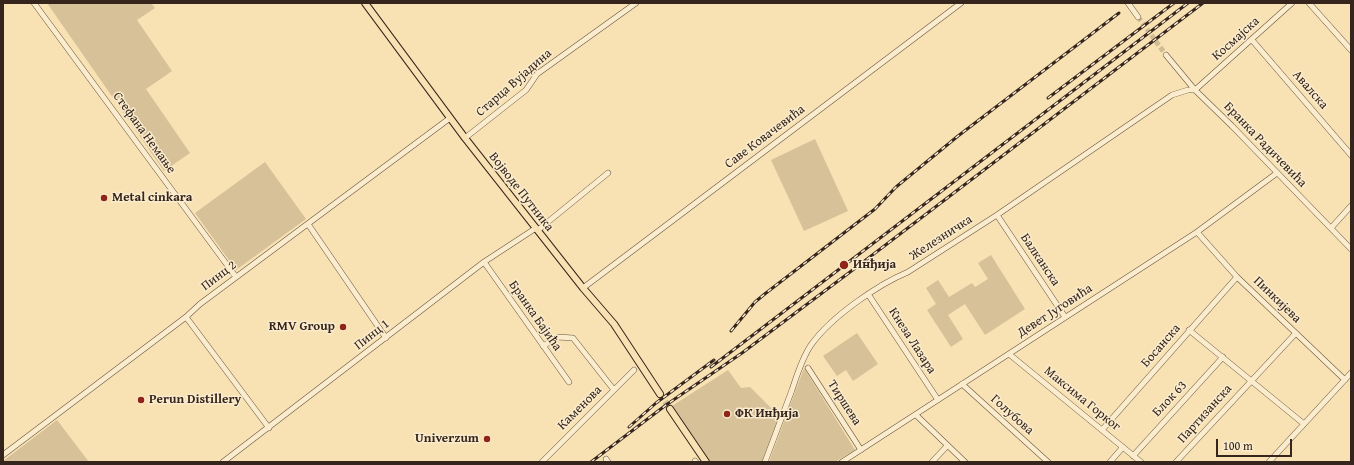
<!DOCTYPE html>
<meta charset="utf-8">
<style>
body{margin:0}
#map{position:relative;width:1354px;height:465px;overflow:hidden;background:#f8e1b2;font-family:"Gentium Book Plus",serif}
canvas{display:block}
.frame{position:absolute;inset:0;border:4px solid #36251c;pointer-events:none}
.scale{position:absolute;left:1216px;top:439px;width:76px;height:18px;box-sizing:border-box;border:2px solid #36251c;border-top:0;padding-left:5px;font-size:12px;line-height:14px;white-space:nowrap;color:#36251c;-webkit-text-stroke:3px #faeccd;paint-order:stroke}
</style>
<div id="map">
<canvas width="1354" height="465"></canvas>
<div class="frame"></div>
<div class="scale">100 m</div>
</div>
<script>
const ctx = document.querySelector('canvas').getContext('2d');
ctx.lineJoin = 'round';
function fill(path, color) {
  ctx.fillStyle = color;
  ctx.fill(path, 'evenodd');
}
function strokePath(path, color, width, dash) {
  ctx.strokeStyle = color;
  ctx.lineWidth = width;
  ctx.lineCap = dash ? 'butt' : 'round';
  ctx.setLineDash(dash || []);
  ctx.stroke(path);
}
function write(font, color, halo, rows, align = 'center') {
  ctx.font = font + ' "Gentium Book Plus",serif';
  ctx.lineWidth = 3;
  ctx.setLineDash([]);
  ctx.textBaseline = 'middle';
  ctx.strokeStyle = halo;
  ctx.fillStyle = color;
  for (const [text, x, y, turn = 0] of rows) {
    ctx.save();
    ctx.translate(x, y);
    ctx.rotate((+turn || 0) * Math.PI / 180);
    ctx.textAlign = isNaN(turn) ? turn : align;
    if (halo) ctx.strokeText(text, 0, 0);
    ctx.fillText(text, 0, 0);
    ctx.restore();
  }
}
fill(new Path2D(`
 M 47,3 L 151,3 L 155,8 L 137,20 L 172,71 L 146,89 L 190,153 L 164,171 Z
 M 815,139 L 848,211 L 804,231 L 771,160 Z
 M 265,162 L 306,219 L 236,270 L 195,213 Z
 M 991,255 L 1025,309 L 985,335 L 965,304 L 948,315 L 963,339 L 951,347 L 927,310 L 936,304 L 926,288 L 938,280 L 949,297 L 972,283 L 975,287 L 988,279 L 978,263 Z
 M 857,333 L 878,364 L 853,381 L 846,370 L 837,376 L 823,356 Z
 M 804,368 L 855,450 L 835,462 L 769,462 Z
 M 728,370 L 741,388 L 750,387 L 781,418 L 764,462 L 709,462 L 672,406 Z
 M 57,420 L 89,462 L 3,462 L 3,461 Z`), '#d7c198');
strokePath(new Path2D(`
 M 1138,17 L 1166,55`), '#d1bb94', 5, [5, 2.5]);
strokePath(new Path2D(`
 M 660,394 L 670,409`), '#d1bb94', 6, [6, 3]);
const minor = new Path2D(`
 M 34,3 L 236,277
 M 1128,3 L 1138,17
 M 1309,3 L 1351,50
 M 1252,40 L 1351,155
 M 1166,55 L 1195,90 L 1232,126 L 1351,249
 M 1195,90 L 1292,3
 M 465,138 L 526,90 L 537,74 L 636,3
 M 997,215 L 1065,317
 M 308,224 L 386,338
 M 1331,228 L 1351,206
 M 538,230 L 608,173
 M 1197,232 L 1237,277 L 1345,380
 M 484,262 L 569,382
 M 583,288 L 961,3
 M 868,294 L 938,400
 M 186,317 L 269,428
 M 1189,330 L 1304,424
 M 543,346 L 558,337 L 573,338 L 614,390
 M 1009,354 L 1141,462
 M 808,368 L 861,450
 M 962,384 L 1048,462
 M 916,415 L 965,462
 M 1102,430 L 1237,277
 M 3,455 L 186,317 L 200,304 L 450,118
 M 1133,456 L 1223,357
 M 606,459 L 608,462
 M 695,461 L 696,462
 M 223,462 L 484,262 L 536,228
 M 542,462 L 634,370
 M 765,462 C 774,438 783,414 792,390 C 797,375 802,358 811,345 C 831,317 877,285 908,272 L 997,215 L 1172,95 L 1188,90 L 1195,90
 M 842,462 L 1197,232 L 1277,173
 M 932,462 L 947,446
 M 1110,462 L 1123,447
 M 1176,462 L 1296,333
 M 1269,462 L 1351,373`);
const major = new Path2D(`
 M 365,3 L 465,138 L 583,288 L 614,324 L 660,394
 M 670,409 L 706,462`);
strokePath(minor, '#665442', 6);
strokePath(major, '#36251c', 8);
strokePath(minor, '#faeccd', 5);
strokePath(major, '#f8e1b2', 6);
const rail = new Path2D(`
 M 1048,98 L 1174,3
 M 731,331 L 755,302 L 766,293 L 875,209 L 896,187 L 958,136 L 1119,13
 M 711,367 L 1188,3
 M 629,427 L 656,403 L 714,360
 M 591,462 L 666,405 L 742,353 L 858,266 L 1203,3`);
strokePath(rail, '#36251c', 3);
strokePath(rail, '#faeccd', 1.5, [4.5]);
for (const [x, y, r, color] of [
 [104,198,4,"#8f2418"],
 [844,265,5,"#8f2418"],
 [343,327,4,"#8f2418"],
 [141,400,4,"#8f2418"],
 [727,414,4,"#8f2418"],
 [487,439,4,"#8f2418"]
]) {
  const dot = new Path2D();
  dot.arc(x, y, r, 0, 2 * Math.PI);
  ctx.fillStyle = color;
  ctx.fill(dot);
  strokePath(dot, '#faeccd', 1.5);
}
write('13px', '#36251c', '#faeccd', [
 ["Космајска",1236,39,-42],
 ["Старца Вујадина",514,83,-41],
 ["Авалска",1310,90,49],
 ["Стефана Немање",144,133,54],
 ["Саве Ковачевића",765,137,-37],
 ["Бранка Радичевића",1265,145,46],
 ["Војводе Путника",521,192,52],
 ["Железничка",941,238,-33],
 ["Балканска",1040,260,56],
 ["Пинц 2",219,276,-37],
 ["Пинкијева",1277,300,44],
 ["Девет Југовића",1055,311,-33],
 ["Бранка Бајића",535,316,55],
 ["Пинц 1",372,335,-38],
 ["Кнеза Лазара",912,341,57],
 ["Босанска",1161,346,-49],
 ["Максима Горког",1082,399,39],
 ["Блок 63",1170,399,-47],
 ["Тиршева",844,403,57],
 ["Каменова",580,408,-45],
 ["Партизанска",1205,414,-48],
 ["Голубова",1012,415,42]
]);
write('bold 13px', '#36251c', '#faeccd', [
 ["Metal cinkara",112,198],
 ["Инђија",853,265],
 ["RMV Group",335,327,"right"],
 ["Perun Distillery",149,400],
 ["ФК Инђија",735,414],
 ["Univerzum",479,439,"right"]
], 'left');
</script>
